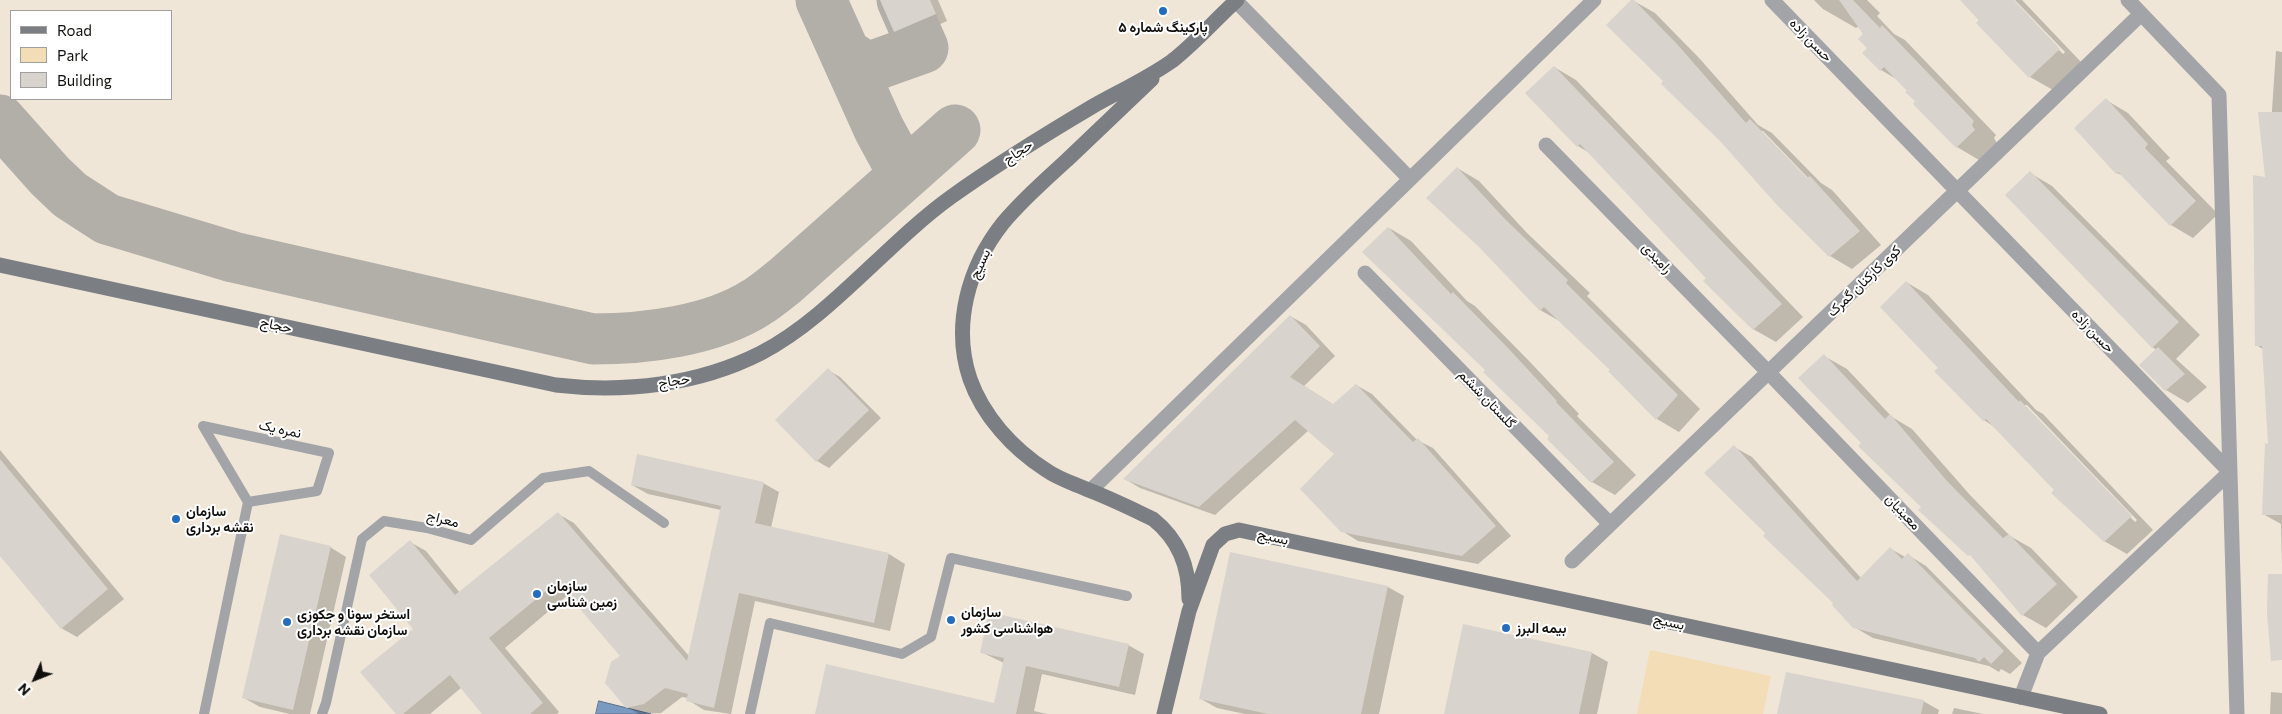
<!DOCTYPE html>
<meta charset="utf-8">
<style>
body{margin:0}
#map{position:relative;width:2282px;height:714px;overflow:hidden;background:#f8f3ec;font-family:Commissioner,sans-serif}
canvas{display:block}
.legend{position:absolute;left:10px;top:10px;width:162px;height:90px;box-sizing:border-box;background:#fff;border:1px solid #9f9f9d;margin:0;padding:6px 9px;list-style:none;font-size:15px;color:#0f0e0b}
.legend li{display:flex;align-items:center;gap:10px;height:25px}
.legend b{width:25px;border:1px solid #9f9f9d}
.north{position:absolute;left:10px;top:654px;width:50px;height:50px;-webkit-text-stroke:4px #fff;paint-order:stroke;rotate:226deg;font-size:14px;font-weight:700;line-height:20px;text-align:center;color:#0f0e0b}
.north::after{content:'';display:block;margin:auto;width:18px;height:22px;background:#0f0e0b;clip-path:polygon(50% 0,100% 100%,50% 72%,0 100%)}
</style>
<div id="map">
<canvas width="2282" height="714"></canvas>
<ul class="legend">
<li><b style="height:6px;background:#7b7e82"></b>Road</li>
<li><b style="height:14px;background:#f3ddb7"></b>Park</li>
<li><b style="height:14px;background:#d8d3cc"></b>Building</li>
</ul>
<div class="north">N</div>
</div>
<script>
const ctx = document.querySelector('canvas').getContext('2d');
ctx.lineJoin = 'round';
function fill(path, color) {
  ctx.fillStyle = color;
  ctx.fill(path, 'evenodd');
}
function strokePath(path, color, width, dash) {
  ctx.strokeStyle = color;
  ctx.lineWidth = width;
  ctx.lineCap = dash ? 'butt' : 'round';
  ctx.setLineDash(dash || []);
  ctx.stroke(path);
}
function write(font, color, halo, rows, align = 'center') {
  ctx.font = font + ' Commissioner,Vazirmatn,sans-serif';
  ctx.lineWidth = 4;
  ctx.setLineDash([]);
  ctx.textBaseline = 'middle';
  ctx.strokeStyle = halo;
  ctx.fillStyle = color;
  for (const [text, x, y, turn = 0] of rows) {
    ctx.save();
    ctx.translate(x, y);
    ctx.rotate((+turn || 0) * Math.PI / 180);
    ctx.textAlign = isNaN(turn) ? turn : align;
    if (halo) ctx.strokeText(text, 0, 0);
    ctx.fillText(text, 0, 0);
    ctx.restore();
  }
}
fill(new Path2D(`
 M 0,0 L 2282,0 L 2282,714 L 0,714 ZM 11,11 L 171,11 L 171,99 L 11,99 Z`), '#efe6d8');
fill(new Path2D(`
 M 1650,650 L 1771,676 L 1763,714 L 1637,714 Z`), '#f3ddb7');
const water = new Path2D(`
 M 599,701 L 651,714 L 596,714 Z`);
fill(water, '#7b9ac1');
strokePath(water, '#5b708a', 1);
fill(new Path2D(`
 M 881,0 L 938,0 L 947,21 L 907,39 L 895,32 Z
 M 1632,0 L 1655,13 L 1700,59 L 1758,125 L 1772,133 L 1821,183 L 1832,190 L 1881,245 L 1852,269 L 1830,256 L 1665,81 ZM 1760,131 L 1763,131 L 1812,182 L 1810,184 Z
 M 1814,0 L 1867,0 L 1880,13 L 1877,16 L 1894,34 L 1905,40 L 1996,135 L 1994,138 L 1997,143 L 1979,160 L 1957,147 L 1898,80 L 1881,70 L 1859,26 L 1856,28 L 1823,9 Z
 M 1961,0 L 2011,0 L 2063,54 L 2065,52 L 2015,0 L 2022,0 L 2081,62 L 2053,90 L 2030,77 Z
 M 2276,51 L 2282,52 L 2282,564 L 2281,524 L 2263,514 L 2269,445 L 2263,349 L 2256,345 Z
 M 1554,67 L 1576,80 L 1803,317 L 1776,342 L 1753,329 L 1593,155 L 1578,146 Z
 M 2106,100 L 2128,113 L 2170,158 L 2166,161 L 2218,214 L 2193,238 L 2171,225 L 2125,177 L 2117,173 L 2075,128 Z
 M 1457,168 L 1479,181 L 1527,233 L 1590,293 L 1587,296 L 1700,409 L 1679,432 L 1657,419 L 1611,370 L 1563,323 L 1540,310 Z
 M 2030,173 L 2052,186 L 2200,335 L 2176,359 L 2207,387 L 2188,403 L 2166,390 L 2141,365 L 2157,350 L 2152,347 Z
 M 1389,228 L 1411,241 L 1467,301 L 1475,306 L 1531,363 L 1579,414 L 1577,416 L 1636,475 L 1615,495 L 1592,482 L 1548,439 L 1551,436 L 1487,370 Z
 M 1906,282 L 1928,295 L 2036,410 L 2043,414 L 2153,530 L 2127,554 L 2104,541 L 1993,426 L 1984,420 L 1936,372 L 1939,368 ZM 2023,405 L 2027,405 L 2137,520 L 2135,522 Z
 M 1290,316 L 1306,325 L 1335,356 L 1304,386 L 1334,405 L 1356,385 L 1372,394 L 1417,440 L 1433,448 L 1511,536 L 1478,564 L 1358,541 L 1342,531 L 1336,453 L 1309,430 L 1215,515 L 1140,488 L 1125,479 Z
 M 1824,356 L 1847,369 L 1892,417 L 1912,429 L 1970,495 L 2010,536 L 2031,548 L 2078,597 L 2046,628 L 2023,615 L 1975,558 L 1862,443 Z
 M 828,370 L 840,377 L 881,418 L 829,468 L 817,461 L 776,420 Z
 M 1734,447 L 1752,457 L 1861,578 L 1891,549 L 1905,557 L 1908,555 L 1926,566 L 2022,663 L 2010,674 L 2001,669 L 1999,672 L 1989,666 L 1873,638 L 1854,627 L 1835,603 L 1767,533 Z
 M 0,450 L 124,599 L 77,637 L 61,628 L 0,554 Z
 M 763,483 L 779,492 L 771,528 L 889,554 L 905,564 L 890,631 L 755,601 L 731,714 L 704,710 L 688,700 L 688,698 L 682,697 L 661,713 L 639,714 L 627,707 L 621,656 L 569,594 L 505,648 L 559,712 L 557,714 L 484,714 L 462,687 L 430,714 L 398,714 L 414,629 L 410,542 L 426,551 L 460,593 L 558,514 L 574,523 L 689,656 L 721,510 L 648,494 L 632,485 Z
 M 330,547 L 346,557 L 310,714 L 290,714 L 260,707 L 244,698 Z
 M 1388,587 L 1404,596 L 1379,714 L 1245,714 L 1217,708 L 1201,699 Z
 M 1128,645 L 1144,654 L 1135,695 L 1042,674 L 1034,711 L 1047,714 L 817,714 L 995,704 L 1004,663 L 981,652 Z
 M 1592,653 L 1608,662 L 1597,714 L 1445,714 Z
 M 2271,692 L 2282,693 L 2282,714 L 2270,714 Z
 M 1923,701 L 1939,710 L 1938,714 L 1778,714 Z
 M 1954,708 L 1983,714 L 1952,714 Z`), '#0003');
strokePath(new Path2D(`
 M 821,0 L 879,129 L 904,175
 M 846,54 L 867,68 L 923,48 L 902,0
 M 0,120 L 50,176 L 70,195 L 107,219 L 233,257 L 593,339 C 645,339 712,331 757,302 C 767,296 776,288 785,281 L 955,130`), '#b2aea8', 51);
fill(new Path2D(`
 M 880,0 L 930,0 L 936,14 L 894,32 Z
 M 1631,0 L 1634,0 L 1677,44 L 1746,123 L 1750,119 L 1807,178 L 1810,176 L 1860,231 L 1829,257 L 1777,205 L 1720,141 L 1661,84 L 1663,81 L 1606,25 Z
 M 1839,0 L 1853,0 L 1880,28 L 1882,25 L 1974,121 L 1972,125 L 1975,130 L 1956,148 L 1913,104 L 1915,101 L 1905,92 L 1907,91 L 1884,67 L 1880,71 L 1862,53 L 1867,48 L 1858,39 L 1863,34 Z
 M 1960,0 L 2014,0 L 2060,49 L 2029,78 L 1976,23 L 1979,20 Z
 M 1554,66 L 1782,304 L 1753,330 L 1703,281 L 1706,278 L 1580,144 L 1577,147 L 1525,93 Z
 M 2106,98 L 2148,144 L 2145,148 L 2196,201 L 2170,226 L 2118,172 L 2116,174 L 2074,128 Z
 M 2258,112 L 2282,112 L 2282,515 L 2262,515 L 2265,443 L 2268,444 L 2262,346 L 2255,346 L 2253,175 L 2265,177 Z
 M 1457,167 L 1504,218 L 1568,280 L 1566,283 L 1678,395 L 1656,420 L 1608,371 L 1610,370 L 1544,307 L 1540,311 L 1479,247 L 1426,198 Z
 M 2030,171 L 2179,322 L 2152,348 L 2005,195 Z
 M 1388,227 L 1451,294 L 1453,292 L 1508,348 L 1557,401 L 1556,402 L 1614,462 L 1591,483 L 1547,439 L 1549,436 L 1483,372 L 1485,370 L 1362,252 Z
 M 1906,281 L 2019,402 L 2020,400 L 2132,516 L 2104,542 L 2051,493 L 2054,490 L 1986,419 L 1983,421 L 1934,371 L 1938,368 L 1880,307 Z
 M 1290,315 L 1320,346 L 1290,377 L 1333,404 L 1356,384 L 1413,442 L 1418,438 L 1496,526 L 1462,556 L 1341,532 L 1300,489 L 1334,454 L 1295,420 L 1199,507 L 1123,479 Z
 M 2158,347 L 2185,374 L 2165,391 L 2139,365 Z
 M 1824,354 L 1885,419 L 1890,414 L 1947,481 L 2003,538 L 2009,534 L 2057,584 L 2022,616 L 1970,555 L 1968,556 L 1918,510 L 1921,507 L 1858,446 L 1861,443 L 1798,378 Z
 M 828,368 L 869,410 L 816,462 L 775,420 Z
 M 1734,445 L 1857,581 L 1890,547 L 1902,559 L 1908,553 L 2004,651 L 1991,664 L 1984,657 L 1979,662 L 1975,658 L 1853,628 L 1832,605 L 1833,603 L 1763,536 L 1765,533 L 1704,473 Z
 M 637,454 L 764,482 L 755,523 L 889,553 L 874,623 L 739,593 L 714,708 L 686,701 L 688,694 L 665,688 L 644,704 L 626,708 L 605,683 L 611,662 L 620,656 L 557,582 L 489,638 L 543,703 L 530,714 L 482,714 L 450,675 L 403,714 L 396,714 L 360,672 L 413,629 L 369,575 L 410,540 L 455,595 L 558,512 L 687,661 L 721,506 L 631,485 Z
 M 0,459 L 108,589 L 61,629 L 0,556 Z
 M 280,534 L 331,546 L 293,710 L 242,698 Z
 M 1230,552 L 1388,586 L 1361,714 L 1268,714 L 1199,699 Z
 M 2268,574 L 2282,574 L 2282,660 L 2271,661 L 2267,613 Z
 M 989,612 L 1129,644 L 1119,687 L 1026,666 L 1016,714 L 815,714 L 826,664 L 994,703 L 1004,658 L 980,653 Z
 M 1463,624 L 1592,652 L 1579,714 L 1444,714 Z
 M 1786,672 L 1924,700 L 1921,714 L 1777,714 Z`), '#d8d3cc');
strokePath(new Path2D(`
 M 204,714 L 248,502 L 203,426 L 329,453 L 317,491 L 248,502
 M 322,714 L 326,703 L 362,539 L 384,521 L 427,528 L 471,540 L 543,478 L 589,471 L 664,523
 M 750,714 L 770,623 L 902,654 L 931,637 L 951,558 L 1127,596`), '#a2a4a7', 10);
strokePath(new Path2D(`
 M 1772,0 L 2230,472 L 2038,653 L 2021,697
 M 2128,0 L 2219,95 L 2237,714
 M 1236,1 L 1410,179
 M 1546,145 L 1768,372 L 2038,653
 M 1365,273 L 1610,524
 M 1091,490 L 1594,0
 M 1572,561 L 2141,14`), '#a2a4a7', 15);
strokePath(new Path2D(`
 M 1152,79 C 1124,106 1095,133 1067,160 C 1045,180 1022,200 1003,223 C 968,267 952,326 970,379 C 983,416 1013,449 1046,470 C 1060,480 1076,484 1091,491 C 1112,499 1132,509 1153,519 C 1179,540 1189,566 1189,599
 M 0,265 L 556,385 C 625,393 698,385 761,353 C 829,318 887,243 951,197 C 997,164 1046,134 1095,105 C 1120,91 1148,78 1172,61 C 1195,43 1215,20 1237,0
 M 1164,714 L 1189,611 L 1213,545 L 1225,534 L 1239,530 L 2100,714`), '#7b7e82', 15);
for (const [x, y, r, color] of [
 [1163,11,5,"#256cbc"],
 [176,519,5,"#256cbc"],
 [537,594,5,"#256cbc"],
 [951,620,5,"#256cbc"],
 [287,622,5,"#256cbc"],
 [1506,628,5,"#256cbc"]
]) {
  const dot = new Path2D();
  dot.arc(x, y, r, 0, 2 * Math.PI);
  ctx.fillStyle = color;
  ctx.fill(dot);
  strokePath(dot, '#fff', 2);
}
write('bold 14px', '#0f0e0b', '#fff', [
 ["پارکینگ شماره ۵",1163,27,"center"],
 ["سازمان",186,511],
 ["نقشه برداری",186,527],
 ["سازمان",547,586],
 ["زمین شناسی",547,602],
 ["سازمان",961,612],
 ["هواشناسی کشور",961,628],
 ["استخر سونا و جکوزی",297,614],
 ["سازمان نقشه برداری",297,630],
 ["بیمه البرز",1516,628]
], 'left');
write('14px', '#0f0e0b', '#fff', [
 ["حسن زاده",1811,40,46],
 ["حجاج",1018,152,-34],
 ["رامبدی",1657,258,46],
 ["بسیج",980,264,-65],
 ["کوی کارکنان گمرک",1864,281,-44],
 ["حجاج",276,325,12],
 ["حسن زاده",2093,331,46],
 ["حجاج",674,381,-9],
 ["گلستان ششم",1487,399,46],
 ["نمره یک",280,429,12],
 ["معینیان",1903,512,46],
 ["معراج",443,519,14],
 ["بسیج",1273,537,12],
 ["بسیج",1669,622,12]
]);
</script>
